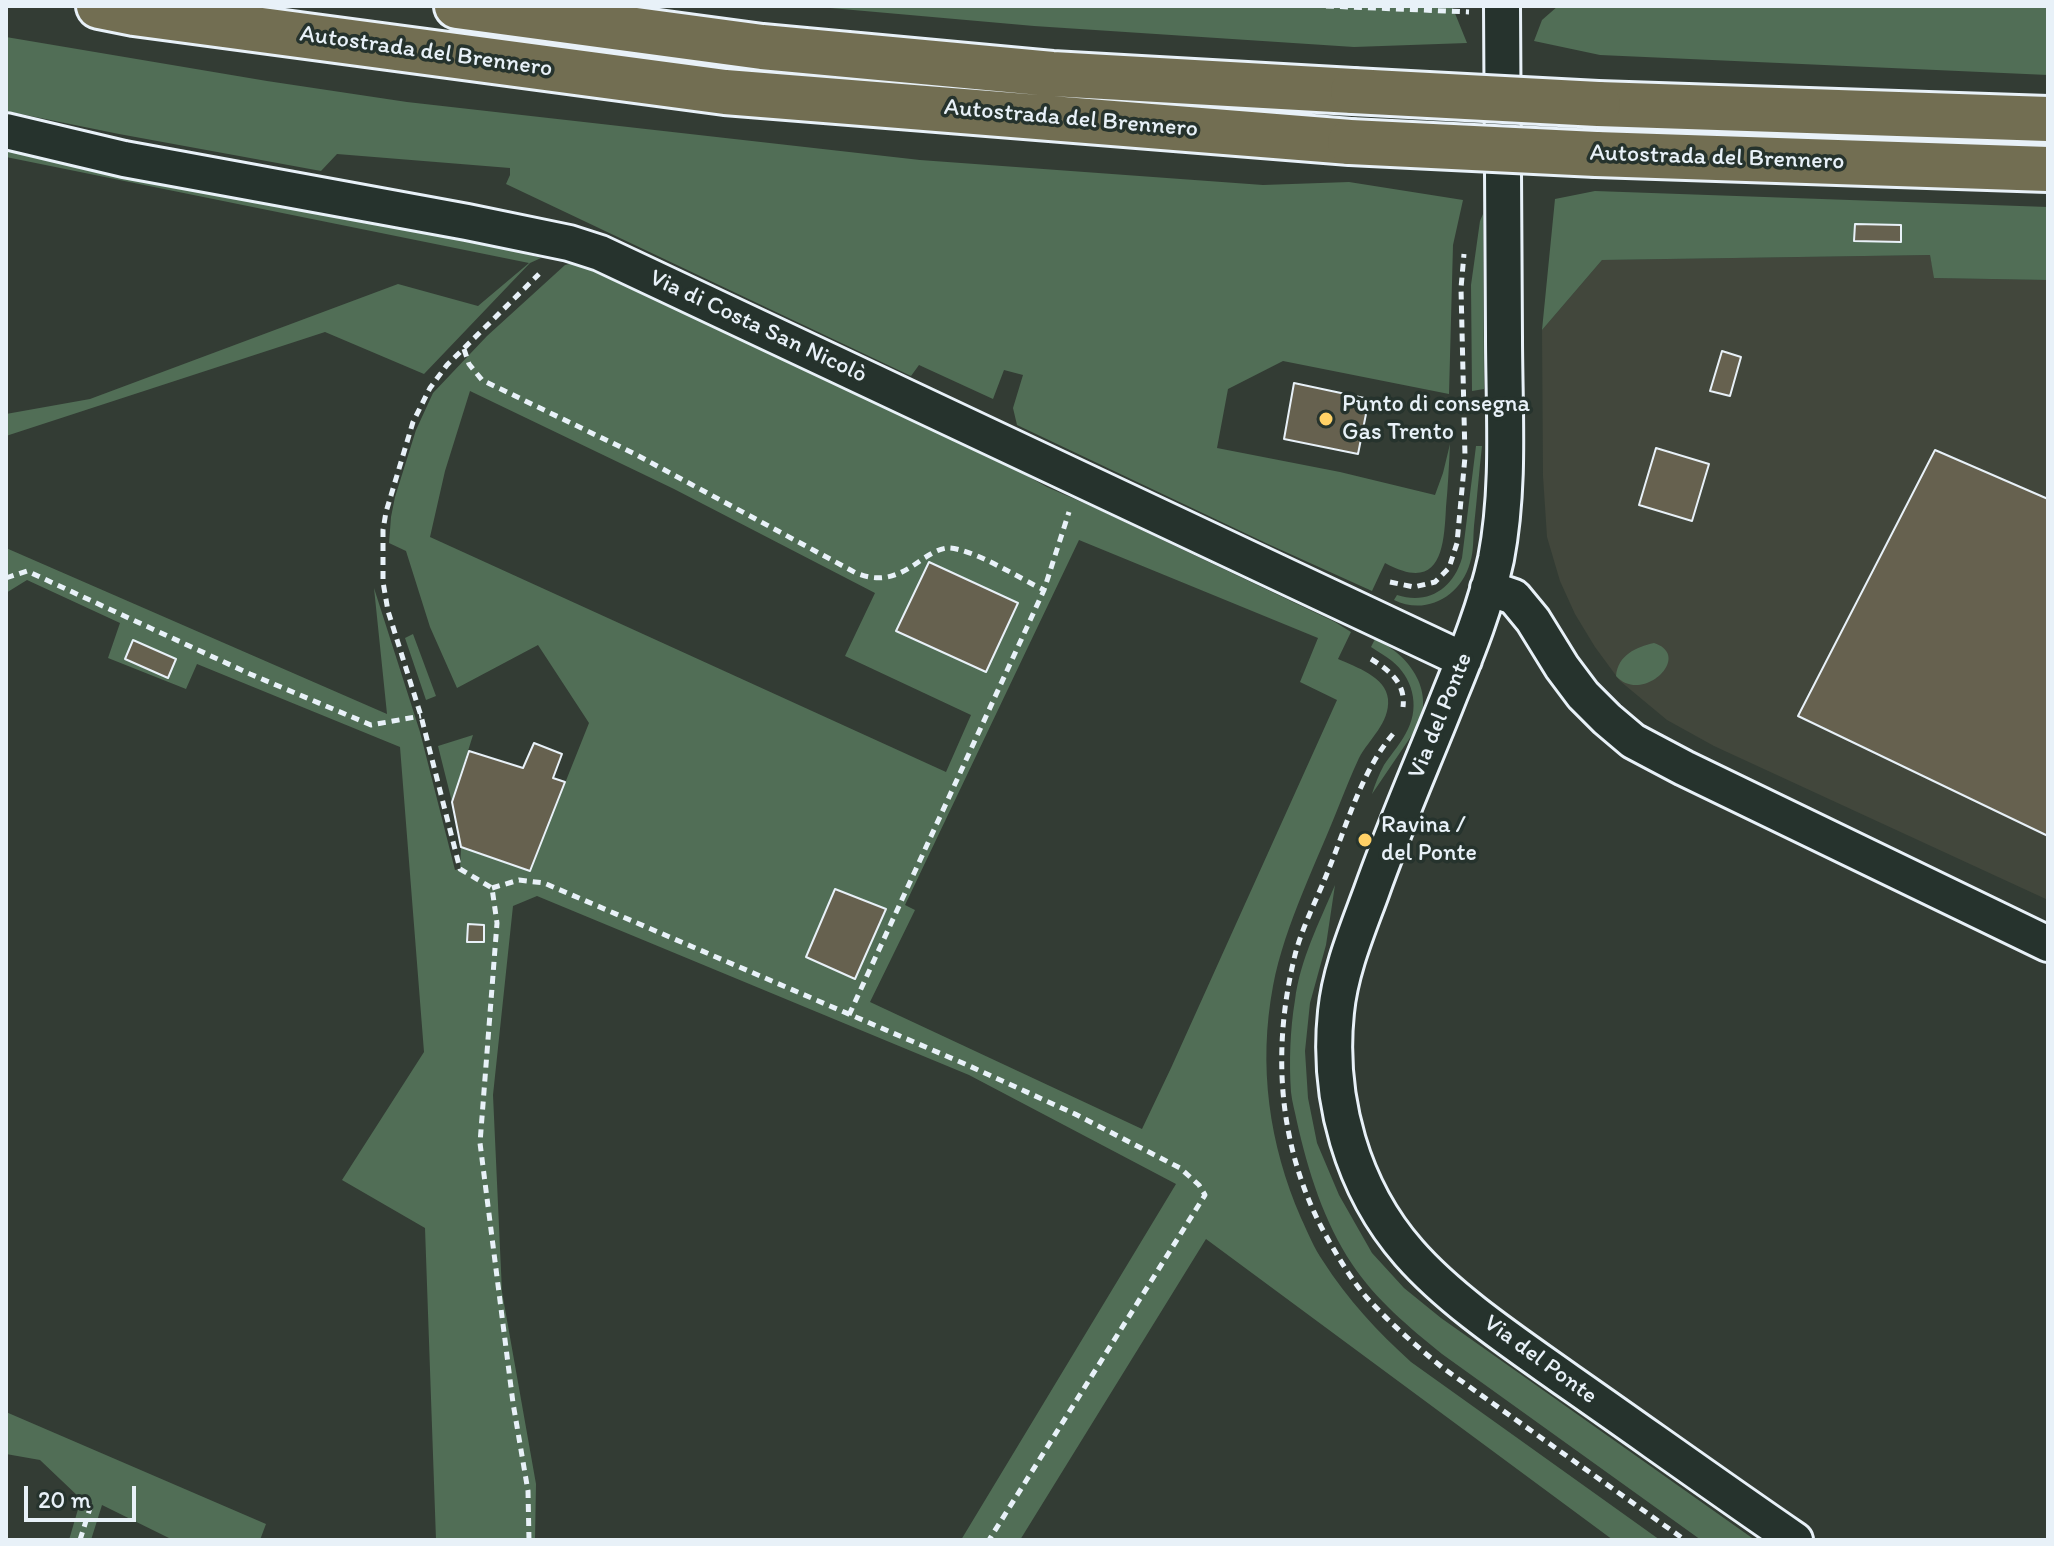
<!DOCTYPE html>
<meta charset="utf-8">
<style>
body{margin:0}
#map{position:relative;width:2054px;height:1546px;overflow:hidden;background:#333c34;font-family:Itim,sans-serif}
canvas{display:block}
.frame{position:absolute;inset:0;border:8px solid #e8f1f8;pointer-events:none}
.scale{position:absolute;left:24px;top:1486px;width:112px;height:36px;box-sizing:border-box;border:4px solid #e8f1f8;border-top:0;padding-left:10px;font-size:24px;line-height:28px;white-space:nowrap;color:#e8f1f8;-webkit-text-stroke:6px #26332d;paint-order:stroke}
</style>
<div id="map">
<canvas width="2054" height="1546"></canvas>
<div class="frame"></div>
<div class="scale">20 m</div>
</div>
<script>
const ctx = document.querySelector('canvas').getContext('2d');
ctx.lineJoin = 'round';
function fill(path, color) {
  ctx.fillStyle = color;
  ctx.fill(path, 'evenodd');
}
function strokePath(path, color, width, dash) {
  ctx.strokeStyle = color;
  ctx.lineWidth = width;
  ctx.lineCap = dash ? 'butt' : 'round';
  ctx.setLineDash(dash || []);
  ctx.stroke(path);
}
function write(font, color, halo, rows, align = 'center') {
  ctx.font = font + ' Itim,sans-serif';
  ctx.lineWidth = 7;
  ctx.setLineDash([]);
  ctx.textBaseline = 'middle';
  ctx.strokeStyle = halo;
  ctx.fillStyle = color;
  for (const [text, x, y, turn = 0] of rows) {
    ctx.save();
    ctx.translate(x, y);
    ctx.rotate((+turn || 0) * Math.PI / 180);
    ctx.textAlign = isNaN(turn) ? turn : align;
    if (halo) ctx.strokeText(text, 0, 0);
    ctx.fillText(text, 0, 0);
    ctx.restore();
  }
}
fill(new Path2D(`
 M 1930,255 L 1935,278 L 2048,280 L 2048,900 L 1714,746 L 1667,720 L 1620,681 L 1595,647 L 1575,614 L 1560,581 L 1547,537 L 1543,476 L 1542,330 L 1602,260 Z`), '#42473c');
fill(new Path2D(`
 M 808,6 L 1452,6 L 1467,43 L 1354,47 L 1034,26 Z
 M 1558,6 L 2048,6 L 2048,75 L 1600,55 L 1534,41 L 1542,20 Z
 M 6,37 L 267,81 L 407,102 L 920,160 L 1263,185 L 1349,182 L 1463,200 L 1453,245 L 1449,394 L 1283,361 L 1228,389 L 1217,448 L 1340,472 L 1435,495 L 1443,473 L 1450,444 C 1449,465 1448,486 1446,507 C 1444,550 1440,593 1385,563 L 1372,591 L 1268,544 L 1017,425 L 1013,408 L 1023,375 L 1004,370 L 993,399 L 919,365 L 911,376 L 506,184 L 510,175 L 510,168 L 337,154 L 321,171 L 119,134 L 6,111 Z
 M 6,142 L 416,225 L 541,258 L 530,263 L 424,374 L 325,332 L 6,436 L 6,414 L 90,399 L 398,284 L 478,306 L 529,263 L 6,157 Z
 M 1595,191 L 2048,207 L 2048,280 L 1934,278 L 1930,255 L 1602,260 L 1542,330 L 1555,199 Z
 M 1483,214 L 1484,389 L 1472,391 L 1471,285 L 1480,221 Z
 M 574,263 L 598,269 L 1002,462 L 1047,487 L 1093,507 L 1335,622 L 1351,632 L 1338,659 C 1356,667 1386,677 1388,699 C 1390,723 1369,739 1359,758 C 1352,773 1346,788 1340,803 C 1317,862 1285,924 1273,986 C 1258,1066 1269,1144 1301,1218 C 1308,1233 1314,1248 1323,1261 C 1347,1299 1378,1332 1411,1362 L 1660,1540 L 1613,1540 L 1206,1239 L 1020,1540 L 961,1540 L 1176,1184 L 969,1075 L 537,896 L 513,906 L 493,1095 L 502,1292 L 536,1484 L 535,1540 L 436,1540 L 425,1228 L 342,1180 L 424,1052 L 400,747 L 197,664 L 186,689 L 108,658 L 120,623 L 27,580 L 6,593 L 6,548 L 387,714 L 374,588 L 420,732 L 455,870 L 460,869 L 461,847 L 530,871 L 589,723 L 538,645 L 457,688 L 430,627 L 406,551 L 389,543 L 391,517 L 395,497 L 416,430 L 433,393 L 487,336 L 565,265 ZM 470,391 L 674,489 L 875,593 L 845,656 L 971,715 L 946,772 L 430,537 L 445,471 ZM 1079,540 L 1318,638 L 1300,682 L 1337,700 L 1171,1068 L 1142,1129 L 870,1002 L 915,910 L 905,905 Z
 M 1476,446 L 1482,446 C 1479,472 1477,499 1474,526 C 1473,537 1474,551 1470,563 C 1461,596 1426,616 1394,600 L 1397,595 C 1428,605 1453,589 1462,558 Z
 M 413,634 L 436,696 L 426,700 L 405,638 Z
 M 1375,639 C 1408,654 1435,689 1418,726 L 1372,794 C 1375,784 1379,774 1384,765 C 1392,753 1402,742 1408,729 C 1420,705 1412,677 1392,661 C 1386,656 1378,652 1371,647 Z
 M 1654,643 C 1694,656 1642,705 1616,676 C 1618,655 1636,647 1654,643 Z
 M 473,735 L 452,802 L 438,746 Z
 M 1335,885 L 1326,945 L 1310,1003 L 1305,1051 L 1308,1098 L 1317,1143 L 1339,1195 L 1372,1253 L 1404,1288 L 1441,1318 L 1755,1540 L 1701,1540 L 1442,1354 C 1410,1328 1375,1299 1352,1264 C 1324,1222 1308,1171 1297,1122 C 1295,1112 1292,1102 1291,1092 C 1289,1062 1290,1030 1295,1000 C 1300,960 1319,923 1335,885 Z
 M 6,1412 L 266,1524 L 260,1540 L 173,1540 L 102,1505 L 91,1540 L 69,1540 L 81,1499 L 40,1460 L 6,1454 Z`), '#516e56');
const building = new Path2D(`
 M 1855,224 L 1901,225 L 1901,242 L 1854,241 Z
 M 1722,351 L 1741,357 L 1730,396 L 1710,391 Z
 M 1294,383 L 1369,399 L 1358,454 L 1284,439 Z
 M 1656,448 L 1709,464 L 1692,521 L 1639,505 Z
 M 1935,450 L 2048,499 L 2048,836 L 1798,716 Z
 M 929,562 L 1018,603 L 986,672 L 896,631 Z
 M 133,640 L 176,659 L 168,678 L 125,659 Z
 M 534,743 L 562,754 L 553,778 L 565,782 L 530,871 L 461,847 L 452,802 L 469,751 L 523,768 Z
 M 835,889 L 886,909 L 855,979 L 806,957 Z
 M 468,924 L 484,925 L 484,942 L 467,942 Z`);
fill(building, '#66614f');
strokePath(building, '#e8f1f8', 2);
const street = new Path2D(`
 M 1502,6 C 1502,116 1503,226 1504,336 C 1504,410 1510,486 1496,559 C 1486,605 1468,650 1450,694 C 1424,760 1395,825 1371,893 C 1357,931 1340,971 1336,1012 C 1327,1098 1352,1188 1409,1253 C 1451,1301 1516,1344 1568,1381 C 1644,1434 1719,1488 1795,1540
 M 6,131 L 124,159 L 467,222 L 569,243 L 600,253 L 1464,660
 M 1488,588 L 1514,597 L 1533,620 L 1562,667 L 1583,695 L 1607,719 L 1633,741 L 1684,768 L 2048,944`);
const highway = new Path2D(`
 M 99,6 L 134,13 L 725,92 L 1350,142
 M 457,6 L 762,47 L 1052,74 L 1353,91
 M 1598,104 L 2048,119
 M 1596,154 L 2048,169`);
strokePath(street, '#e8f1f8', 40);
strokePath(highway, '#e8f1f8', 50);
strokePath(new Path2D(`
 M 1326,6 L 1469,12
 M 464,349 L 469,364 L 482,380 L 633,453 L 856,573 C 883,584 901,575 924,558 C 931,554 938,549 947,548 C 970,547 1021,579 1044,590
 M 6,578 L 27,571 L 250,674 L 371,725 L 421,716
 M 1390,582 L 1414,587 L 1435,582 L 1449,568 L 1457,543 L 1465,457 L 1461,288 L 1464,254
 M 1371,659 C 1389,670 1406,683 1403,707
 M 1393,734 C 1361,772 1347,825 1328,871 C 1318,897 1302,927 1295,955 C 1270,1056 1279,1158 1333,1248 C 1343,1265 1354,1283 1367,1298 C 1390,1323 1416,1346 1443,1368 L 1685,1540
 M 492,888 L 519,880 L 544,883 L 965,1064 L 1075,1114 L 1180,1168 L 1199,1185 L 1205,1195 L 989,1540
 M 849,1015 L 1044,590 L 1069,512
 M 80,1540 L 91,1505
 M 529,1540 L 528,1491 L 513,1403 L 480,1143 L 497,923 L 492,888 L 460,869 L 421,716 L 388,611 L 383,582 L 383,530 L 386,512 L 413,422 L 430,388 L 447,365 L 539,274`), '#e8f1f8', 5, [8, 6]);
strokePath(street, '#26332d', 34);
strokePath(highway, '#726e52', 44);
const highwayBridge = new Path2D(`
 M 1353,91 L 1598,104
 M 1350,142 L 1596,154`);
strokePath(highwayBridge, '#e8f1f8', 50, []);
strokePath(highwayBridge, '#726e52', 44);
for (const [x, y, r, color] of [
 [1326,419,8,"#ffd166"],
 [1365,840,8,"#ffd166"]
]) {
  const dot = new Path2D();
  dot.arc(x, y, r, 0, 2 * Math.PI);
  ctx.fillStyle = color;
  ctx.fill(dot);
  strokePath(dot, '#26332d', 3);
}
write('24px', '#e8f1f8', '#26332d', [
 ["Autostrada del Brennero",426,52,8],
 ["Autostrada del Brennero",1071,119,5],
 ["Autostrada del Brennero",1717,158,2],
 ["Via di Costa San Nicolò",758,327,25],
 ["Via del Ponte",1441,716,-68],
 ["Via del Ponte",1540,1360,36]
]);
write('24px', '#e8f1f8', '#26332d', [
 ["Punto di consegna",1342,405],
 ["Gas Trento",1342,433],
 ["Ravina /",1381,826],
 ["del Ponte",1381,854]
], 'left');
</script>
